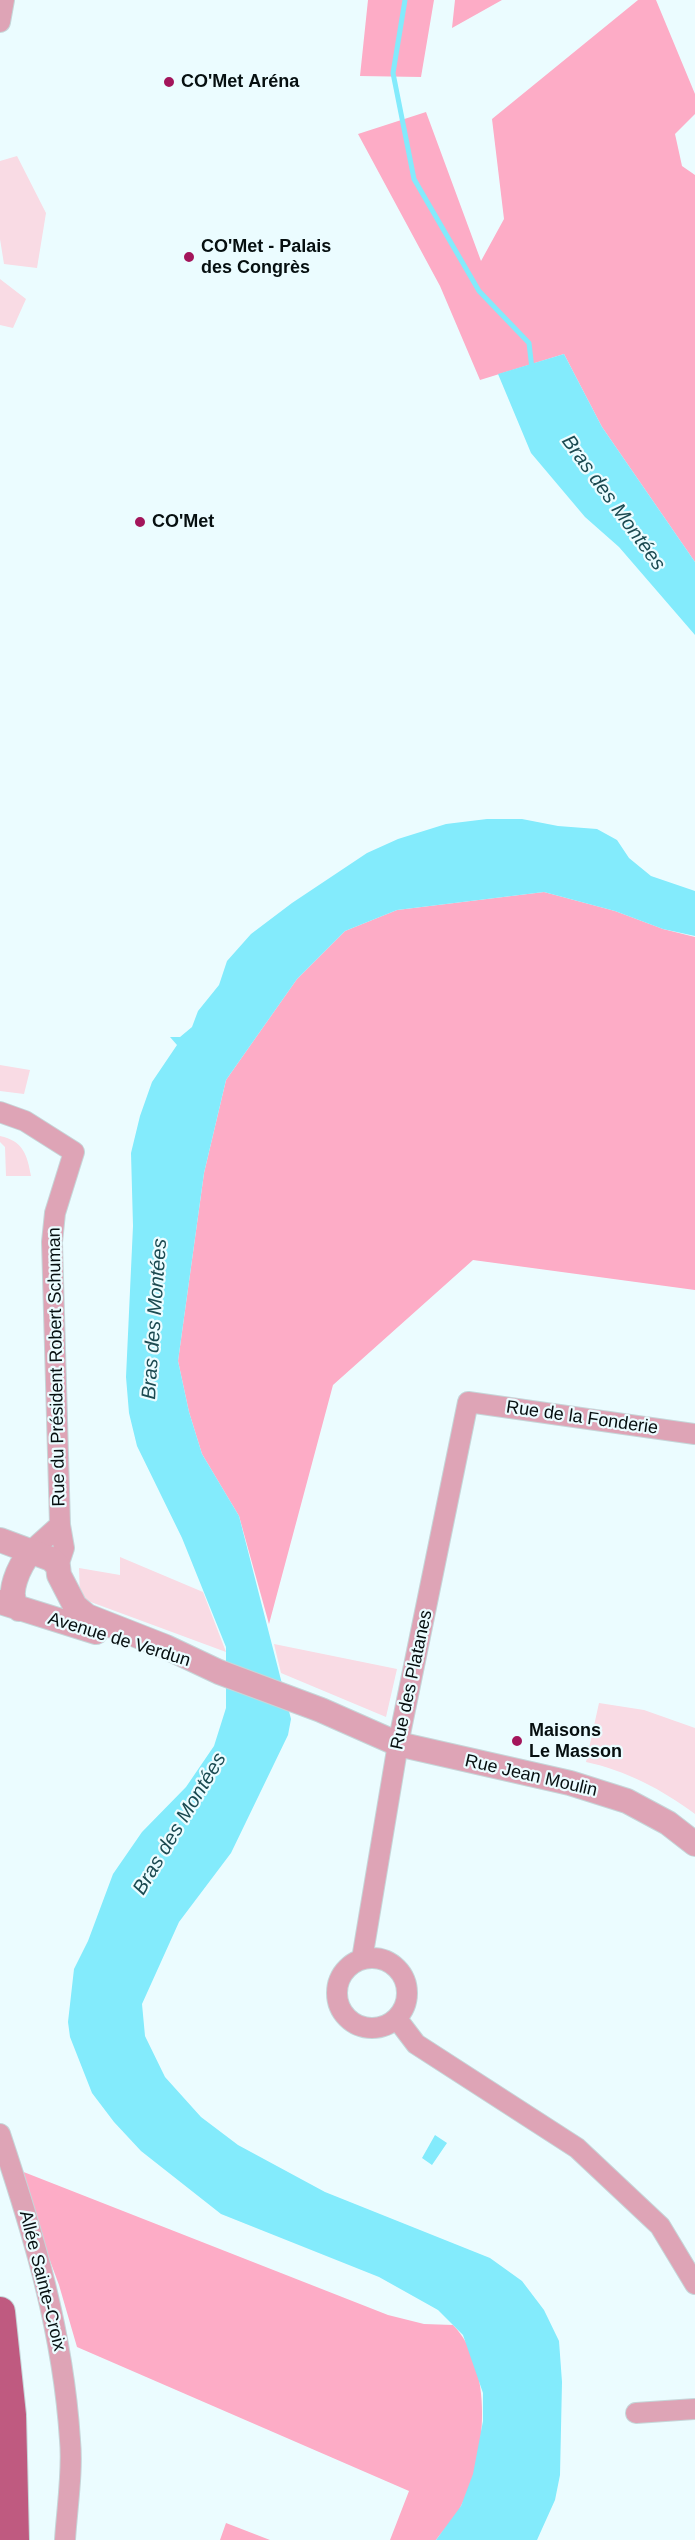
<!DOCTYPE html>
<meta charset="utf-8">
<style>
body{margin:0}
canvas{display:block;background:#ebfcff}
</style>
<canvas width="695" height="2540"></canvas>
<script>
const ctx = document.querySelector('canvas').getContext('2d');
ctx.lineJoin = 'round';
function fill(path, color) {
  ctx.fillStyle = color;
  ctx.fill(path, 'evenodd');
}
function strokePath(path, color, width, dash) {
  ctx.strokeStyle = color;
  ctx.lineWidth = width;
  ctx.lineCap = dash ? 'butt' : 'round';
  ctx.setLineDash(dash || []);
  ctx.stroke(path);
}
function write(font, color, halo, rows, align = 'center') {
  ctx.font = font + ' Arial,sans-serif';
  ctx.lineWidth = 4.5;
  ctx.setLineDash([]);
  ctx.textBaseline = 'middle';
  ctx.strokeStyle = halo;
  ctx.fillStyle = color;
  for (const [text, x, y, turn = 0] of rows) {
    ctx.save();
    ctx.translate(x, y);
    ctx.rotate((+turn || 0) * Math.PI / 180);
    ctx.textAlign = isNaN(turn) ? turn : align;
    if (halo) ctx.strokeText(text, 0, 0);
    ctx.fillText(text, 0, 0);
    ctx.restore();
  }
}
fill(new Path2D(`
 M 17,156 L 46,213 L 37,268 L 4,264 L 0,239 L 0,161 Z
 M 0,279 L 26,299 L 13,328 L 0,325 Z
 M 0,1065 L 30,1070 L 24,1094 L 0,1091 Z
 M 0,1136 C 23,1141 27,1154 31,1176 L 6,1176 L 5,1147 L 0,1142 Z
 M 120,1557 L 203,1592 L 226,1652 L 80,1598 L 79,1568 L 120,1575 Z
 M 274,1644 L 397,1669 L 386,1717 L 281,1673 Z
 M 599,1703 L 644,1710 L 695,1728 L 695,1814 C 663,1790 625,1770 586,1762 Z`), '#f9dbe4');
fill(new Path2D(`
 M 368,0 L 434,0 L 421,77 L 360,76 Z
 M 455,0 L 502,0 L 452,28 Z
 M 638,0 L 656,0 L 695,94 L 695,114 L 675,134 L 682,166 L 695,175 L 695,562 L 602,427 L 564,354 L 480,380 L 440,286 L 358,134 L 426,112 L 481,261 L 504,219 L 492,119 Z
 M 544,892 L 615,911 L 663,929 L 695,937 L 695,1290 L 473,1260 L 333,1385 L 269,1624 L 239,1516 L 202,1454 L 189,1412 L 178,1361 L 204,1173 L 226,1080 L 297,979 L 345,931 L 397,910 Z
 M 16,2169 L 388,2315 L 424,2324 L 453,2325 C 494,2367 487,2458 461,2506 C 455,2518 444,2529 436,2540 L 390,2540 L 409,2491 L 77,2347 L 59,2285 Z
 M 226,2523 L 270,2540 L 220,2540 Z`), '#fdacc6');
fill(new Path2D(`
 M 564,354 L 602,427 L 695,562 L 695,635 L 619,547 L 585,517 L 531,453 L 498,374 Z
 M 487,819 L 522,819 L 558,826 L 597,829 L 617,840 L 629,858 L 651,876 L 695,891 L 695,936 L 663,929 L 615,911 L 544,892 L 397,910 L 345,931 L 297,979 L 226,1080 L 204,1173 L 178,1361 L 189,1412 L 202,1454 L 239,1516 L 291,1719 L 288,1735 L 231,1853 L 179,1922 L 142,2004 L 145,2036 L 165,2077 L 201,2117 L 238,2145 L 325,2192 L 490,2258 L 522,2281 L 544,2310 L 559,2341 L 562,2382 L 560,2475 L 555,2500 L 537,2540 L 436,2540 L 461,2506 L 473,2474 L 483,2421 L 483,2393 L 463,2335 L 438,2310 L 379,2277 L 221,2214 L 141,2151 L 114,2122 L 92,2093 L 70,2037 L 68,2022 L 74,1969 L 88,1941 L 113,1874 L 142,1832 L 186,1787 L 214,1746 L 226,1708 L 226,1647 L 182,1538 L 137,1446 L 129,1413 L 126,1377 L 133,1226 L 131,1153 L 140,1116 L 152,1082 L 177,1045 L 170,1037 L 180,1037 L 192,1027 L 198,1011 L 219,985 L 227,961 L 251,934 L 292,903 L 367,853 L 398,839 L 446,824 Z
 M 435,2135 L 447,2143 L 432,2165 L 422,2158 Z`), '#83ebfc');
strokePath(new Path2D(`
 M 405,0 L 393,73 L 414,179 L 479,291 L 529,343 L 532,369`), '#83ebfc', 5);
const minor = new Path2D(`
 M 0,22 L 4,0
 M 0,1112 L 25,1121 L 74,1152 L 55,1213 L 52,1242 L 60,1525 L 64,1548 L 58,1566
 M 31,1551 L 60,1525
 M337 1993a35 35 0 1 1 70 0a35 35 0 1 1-70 0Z
 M 362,1959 L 398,1744 L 468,1402 L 695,1434
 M 397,2019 L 416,2044 L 577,2148 L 660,2226 L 695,2284
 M 0,2134 C 34,2236 63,2332 70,2440 C 73,2472 67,2507 65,2540
 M 636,2413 L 695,2409`);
const tertiary = new Path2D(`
 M 0,1540 L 51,1559 L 58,1566 L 59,1575 L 75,1606 L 87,1616 L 166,1647 L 219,1672 L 321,1710 L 398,1744 L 570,1783 L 627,1801 L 668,1823 L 695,1844
 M 0,1602 L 96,1632
 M 19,1609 C 4,1595 20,1565 31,1551`);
const primary = new Path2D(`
 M 0,2312 L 11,2415 L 14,2540`);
strokePath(minor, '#c6d6d9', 22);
strokePath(tertiary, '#c6d6d9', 26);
strokePath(primary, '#c6d6d9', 32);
strokePath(minor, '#dea4b6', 20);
strokePath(tertiary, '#dea4b6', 24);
strokePath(primary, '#bf5a80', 30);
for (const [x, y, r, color] of [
 [169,82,6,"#a3155b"],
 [189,257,6,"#a3155b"],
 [140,522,6,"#a3155b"],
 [517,1741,6,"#a3155b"]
]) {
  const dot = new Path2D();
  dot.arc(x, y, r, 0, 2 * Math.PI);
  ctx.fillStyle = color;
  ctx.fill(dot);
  strokePath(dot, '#ebfcff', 2);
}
write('bold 18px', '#060f10', '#ebfcff', [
 ["CO'Met Aréna",181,82],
 ["CO'Met - Palais",201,247],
 ["des Congrès",201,268],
 ["CO'Met",152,522],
 ["Maisons",529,1731],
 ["Le Masson",529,1752]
], 'left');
write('18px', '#060f10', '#ebfcff', [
 ["Rue du Président Robert Schuman",57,1367,-91],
 ["Rue de la Fonderie",582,1418,8],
 ["Avenue de Verdun",119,1640,17],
 ["Rue des Platanes",412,1680,-78],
 ["Rue Jean Moulin",531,1776,13],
 ["Allée Sainte-Croix",42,2281,76]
]);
write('italic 20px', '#1b4a51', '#ebfcff', [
 ["Bras des Montées",613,503,54],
 ["Bras des Montées",155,1319,-86],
 ["Bras des Montées",180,1824,-59]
]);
</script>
